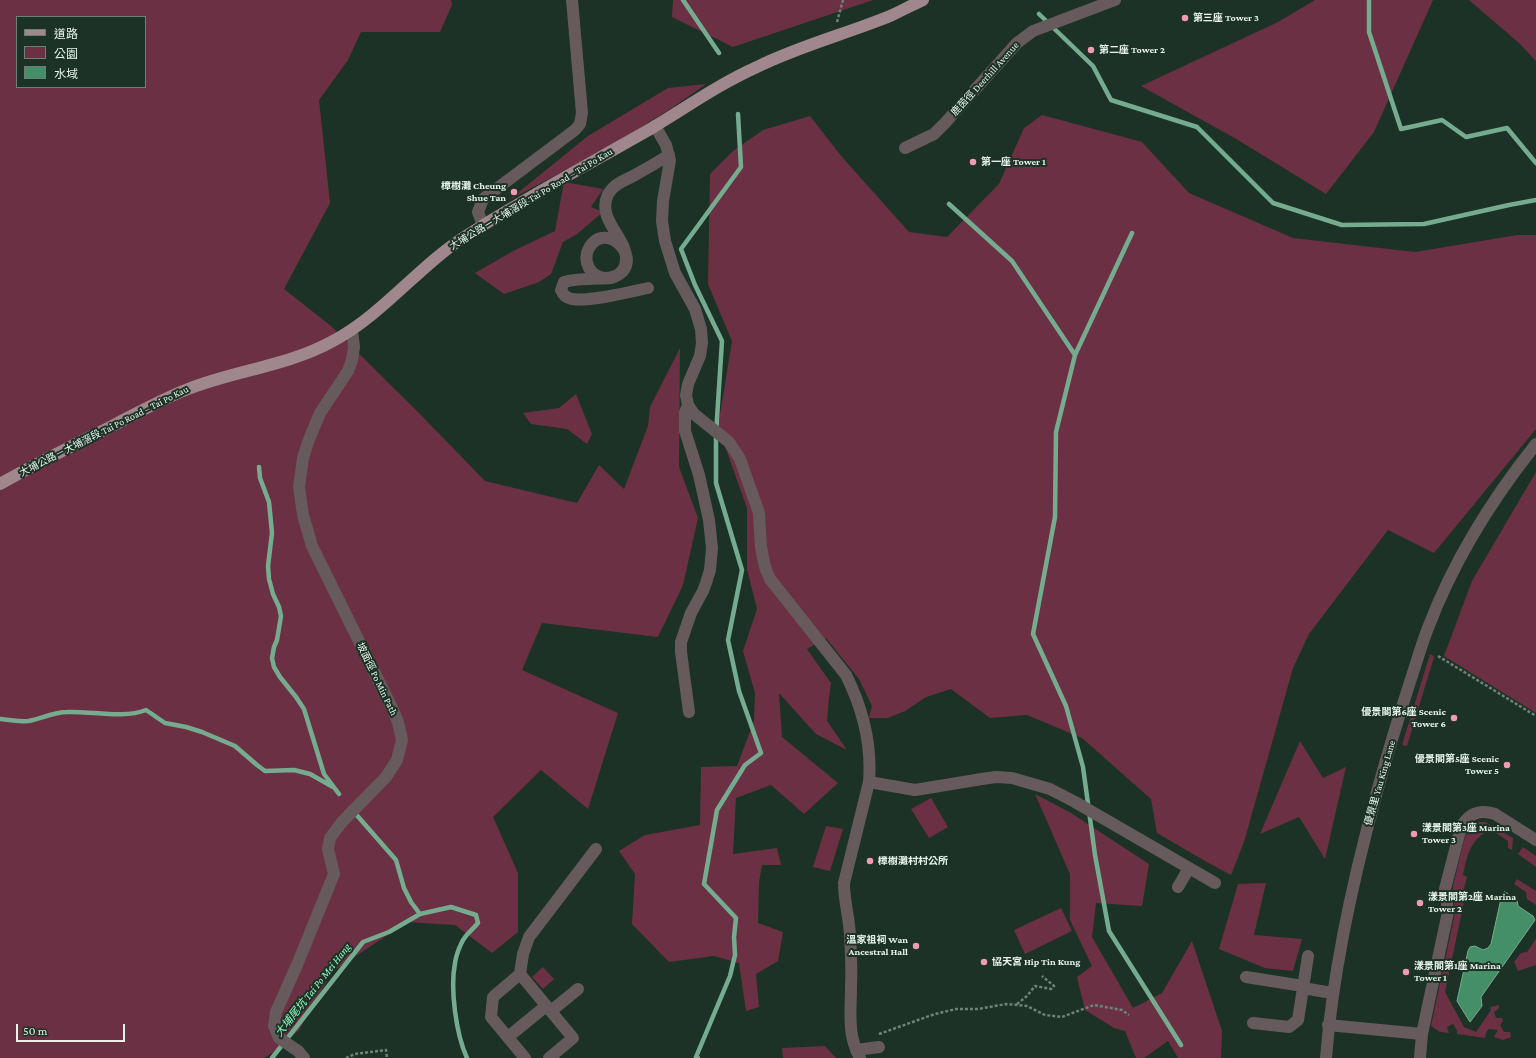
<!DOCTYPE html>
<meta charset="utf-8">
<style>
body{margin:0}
#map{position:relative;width:1536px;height:1058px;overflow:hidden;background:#1c3226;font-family:"Crimson Pro","Noto Sans TC",serif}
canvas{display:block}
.legend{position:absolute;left:16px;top:16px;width:130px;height:72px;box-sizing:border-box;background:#1c3226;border:1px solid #6d7f75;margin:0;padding:5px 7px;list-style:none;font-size:12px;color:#e6f3eb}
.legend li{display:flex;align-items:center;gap:8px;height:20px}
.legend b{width:20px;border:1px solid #6d7f75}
.scale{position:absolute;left:16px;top:1024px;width:109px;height:18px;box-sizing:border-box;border:2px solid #e6f3eb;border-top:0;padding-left:5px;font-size:12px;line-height:14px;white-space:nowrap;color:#e6f3eb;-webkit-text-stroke:3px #1c3226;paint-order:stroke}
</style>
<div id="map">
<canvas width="1536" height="1058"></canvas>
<ul class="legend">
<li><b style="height:5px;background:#9f878d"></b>道路</li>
<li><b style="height:11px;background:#6c3044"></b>公園</li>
<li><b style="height:11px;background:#448e68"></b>水域</li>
</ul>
<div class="scale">50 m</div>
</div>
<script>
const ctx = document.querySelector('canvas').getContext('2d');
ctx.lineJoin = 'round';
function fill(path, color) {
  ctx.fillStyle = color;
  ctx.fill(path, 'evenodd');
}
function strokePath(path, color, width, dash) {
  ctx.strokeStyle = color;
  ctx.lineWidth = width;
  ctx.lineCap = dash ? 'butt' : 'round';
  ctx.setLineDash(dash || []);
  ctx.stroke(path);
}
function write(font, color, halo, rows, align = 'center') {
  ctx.font = font + ' "Crimson Pro","Noto Sans TC",serif';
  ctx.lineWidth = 4;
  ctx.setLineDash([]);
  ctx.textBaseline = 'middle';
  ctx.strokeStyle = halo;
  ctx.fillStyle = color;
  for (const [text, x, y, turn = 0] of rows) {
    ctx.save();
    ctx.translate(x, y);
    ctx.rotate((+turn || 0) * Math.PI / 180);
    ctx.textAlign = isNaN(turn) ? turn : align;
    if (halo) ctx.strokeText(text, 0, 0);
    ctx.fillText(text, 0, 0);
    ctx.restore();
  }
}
fill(new Path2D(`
 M 0,0 L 451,0 L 452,5 L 440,32 L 361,32 L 348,60 L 319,100 L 330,203 L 284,289 L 331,326 L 416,410 L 485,481 L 577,503 L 599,465 L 624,489 L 648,426 L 650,407 L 680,348 L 679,467 L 698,518 L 683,585 L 658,637 L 542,623 L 522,670 L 618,713 L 588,809 L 541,770 L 493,817 L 518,873 L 518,932 L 492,953 L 455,925 L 407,922 L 332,972 L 299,1030 L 272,1053 L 264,1058 L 0,1058 ZM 17,17 L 145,17 L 145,87 L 17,87 Z
 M 673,0 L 873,0 L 733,47 L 672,17 Z
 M 1315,0 L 1433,0 L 1374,132 L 1326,194 L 1238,140 L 1141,86 L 1278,22 Z
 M 1469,0 L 1536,0 L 1536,61 L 1519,43 Z
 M 706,84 L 672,108 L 607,148 L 509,200 L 588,136 L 668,88 Z
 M 1042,115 L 1142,142 L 1189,193 L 1293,238 L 1415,252 L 1517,235 L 1536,235 L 1536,429 L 1434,553 L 1388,530 L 1309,634 L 1293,668 L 1244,842 L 1231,875 L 1205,861 L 1157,833 L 1151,799 L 1082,738 L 1027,715 L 990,718 L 951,689 L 926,697 L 905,711 L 888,718 L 869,718 L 872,706 L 859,679 L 826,638 L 807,649 L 831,683 L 829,697 L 827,721 L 847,750 L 816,734 L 779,693 L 782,737 L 838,783 L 804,814 L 771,785 L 736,798 L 733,854 L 777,848 L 781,865 L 762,865 L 759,882 L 758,923 L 783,932 L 778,961 L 756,974 L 759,1007 L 746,1011 L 739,963 L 714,956 L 669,962 L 632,924 L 635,874 L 619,851 L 645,835 L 700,825 L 701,767 L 737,766 L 754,721 L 755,693 L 743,651 L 757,609 L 747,569 L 747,508 L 718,427 L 732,341 L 708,284 L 710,174 L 733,151 L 763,130 L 810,116 L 842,157 L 909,232 L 947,237 L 999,184 L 1024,128 Z
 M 564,182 L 603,189 L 591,207 L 603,212 L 577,234 L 563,242 L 551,274 L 539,282 L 504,294 L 475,273 L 513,251 L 555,231 Z
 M 576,394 L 592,434 L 587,444 L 567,429 L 531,424 L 523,413 L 559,408 Z
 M 1536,472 L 1536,713 L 1444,656 L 1472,581 Z
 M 1430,654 L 1434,657 L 1407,746 L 1402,745 Z
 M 1300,741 L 1323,778 L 1346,767 L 1325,859 L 1299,817 L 1260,834 Z
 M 1035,794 L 1071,813 L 1149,864 L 1142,906 L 1096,903 L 1092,937 L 1133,1008 L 1162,993 L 1192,941 L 1222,1031 L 1221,1058 L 1178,1058 L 1168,1041 L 1144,1058 L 1136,1058 L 1125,1031 L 1114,1028 L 1085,1010 L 1077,977 L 1092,966 L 1070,920 L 1070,874 Z
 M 931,798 L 948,827 L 929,838 L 911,809 Z
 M 1476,822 L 1485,822 L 1513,838 L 1512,850 L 1508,848 L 1508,841 L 1490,829 C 1469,842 1468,853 1463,875 L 1467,877 L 1462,896 L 1465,897 L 1445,992 L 1464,1027 L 1476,1032 L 1491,1010 L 1490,1007 L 1499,1005 L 1499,1008 L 1494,1012 L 1496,1018 L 1502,1018 L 1503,1021 L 1500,1025 L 1504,1032 L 1510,1032 L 1511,1037 L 1503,1040 L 1494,1037 L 1498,1030 L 1489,1029 L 1486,1033 L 1485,1038 L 1457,1034 L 1457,1030 L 1453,1024 L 1447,1027 L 1449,1033 L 1440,1032 L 1431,1026 L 1455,913 L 1453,886 L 1466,833 L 1471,825 Z
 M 826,826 L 843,829 L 830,871 L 813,867 Z
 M 1523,847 L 1536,856 L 1536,867 L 1518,854 Z
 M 1517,879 L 1536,891 L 1536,905 L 1527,899 L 1526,892 L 1514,884 Z
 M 1266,883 L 1254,935 L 1302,939 L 1293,971 L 1265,968 L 1219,949 L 1238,884 Z
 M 1061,908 L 1072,931 L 1025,954 L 1014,930 Z
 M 1536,939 L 1536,965 L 1518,971 L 1514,962 L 1521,953 L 1527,952 Z
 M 543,967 L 554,979 L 543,989 L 532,977 Z
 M 825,1046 L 836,1058 L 783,1058 L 782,1048 Z`), '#6c3044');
const water = new Path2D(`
 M 1505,892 L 1517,900 L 1518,906 L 1533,916 L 1535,920 L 1481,997 L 1482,1006 L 1470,1022 L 1457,1001 L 1468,951 L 1470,947 L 1475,946 L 1483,950 L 1488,948 L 1491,944 L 1502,894 Z`);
fill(water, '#448e68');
strokePath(water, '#75ac8f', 1);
strokePath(new Path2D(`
 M 683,0 L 719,53
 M 1369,0 L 1369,32 L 1401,129 L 1442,120 L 1466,137 L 1507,128 L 1536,163
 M 1039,14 L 1093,66 L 1111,100 L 1197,127 L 1273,203 L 1342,225 L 1424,224 L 1509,205 L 1536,200
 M 949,204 L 1012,261 L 1075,355
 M 1132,233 L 1075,355 L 1056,432 L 1055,517 L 1033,634 L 1066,706 L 1083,767 L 1095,855 L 1109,931 L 1181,1045
 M 259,467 L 260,478 L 269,502 L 272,533 L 268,566 L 269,579 L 273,594 L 279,607 L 281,616 L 277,640 L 274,647 L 272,658 L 274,667 L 280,677 L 296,697 L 304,709 L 324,774 L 339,794
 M 0,719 C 9,720 18,722 28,721 C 41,719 53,712 67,712 C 92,711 123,719 146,710 L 165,723 L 186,727 L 202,732 L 235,746 L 257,765 L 265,771 L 294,770 L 310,774 L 333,787
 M 354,812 L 396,860 L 404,888 L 411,902 L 420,914
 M 272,1058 L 363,942 L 389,932 L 420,914 L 451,907 L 476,915 L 478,923 C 473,929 465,935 462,942 C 459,948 456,956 455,963 C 450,989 456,1034 467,1058
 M 698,1058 L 696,1057 L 730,976 L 735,955 L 734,937 L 736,918 L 704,884 L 717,810 L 745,765 L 761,753 L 739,691 L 728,640 L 742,570 L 716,483 L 716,434 L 722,341 L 695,285 L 681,249 L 741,167 L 738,114`), '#75ac8f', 4.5);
strokePath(new Path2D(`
 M 837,22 L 843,0
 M 1438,656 L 1536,716
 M 1017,1004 L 1027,996 L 1035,986 L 1051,989 L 1054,986 L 1042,976
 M 879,1034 L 935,1014 L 956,1009 L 978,1009 L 1006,1004 L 1027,1006 L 1045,1015 L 1062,1017 L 1094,1005 L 1122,1010 L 1129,1015
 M 346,1058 L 355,1054 L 386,1050 L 387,1058`), '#708278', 2.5, [3, 2]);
strokePath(new Path2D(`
 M 655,126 L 666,145 L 670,160 L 663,201 L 662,221 L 665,241 L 675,273 L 695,309 L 701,329 L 702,343 L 700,356 L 688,384 L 686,395 L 688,405 L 694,414 L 729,442 L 740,459 L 759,513 L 761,547 L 765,567 L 770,579 L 846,675 C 863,709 872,744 869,782 L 844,883 C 844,901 849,917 850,935 C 851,952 852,969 851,986 C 851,1011 847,1035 860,1058
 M 905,148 L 934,134 L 945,123 L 1017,43 L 1033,31 L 1115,0
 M 483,225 L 478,212 L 483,199 L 575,130 L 580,124 L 582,113 L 572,0
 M 648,288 C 629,292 590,302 572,299 C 566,298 563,295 561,290 L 564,282 C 579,278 596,279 611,278 C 650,265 607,217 589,248 C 585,255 586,262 589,268 C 599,285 626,279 626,259 C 627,237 596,220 608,194 C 610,192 611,189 614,187 C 619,182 628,179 635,175 C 646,169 658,162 669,155
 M 688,405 L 685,412 L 685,431 L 699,475 L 709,520 L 712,548 L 710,570 L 706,583 L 703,591 L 691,613 L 681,642 L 681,652 L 689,712
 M 869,782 L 915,790 L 982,779 L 996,777 L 1012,778 L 1050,789 L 1075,802 L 1215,883
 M 1178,887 L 1189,868
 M 520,974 L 523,954 L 529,937 L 596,849
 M 1246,977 L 1303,986
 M 1303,988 L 1332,993
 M 551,1011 L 578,989
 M 1253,1023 L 1289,1027 L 1298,1020 L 1308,956
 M 1328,1025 L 1422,1034
 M 508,1037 L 546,1006
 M 856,1050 L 879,1047
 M 304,1058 L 298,1051 L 279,1038 L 274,1026 L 276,1012 L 297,965 L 334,874 L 328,849 L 330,838 L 342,822 L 386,777 L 397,760 L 402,740 L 398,722 L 393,710 L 312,546 L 303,515 L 299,487 L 303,458 L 308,442 L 320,413 L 348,371 L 352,360 L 354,347 L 352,330
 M 525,1058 L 491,1017 L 493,997 L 520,974 L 573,1038 L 549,1058
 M 1326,1058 C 1333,968 1353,879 1377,792 C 1387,755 1398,719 1410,682 C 1416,664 1421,646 1428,628 C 1453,562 1492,499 1536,444
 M 1420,1058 L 1422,1034 L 1448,912 L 1445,889 L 1461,827 C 1469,813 1480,809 1495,814 L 1536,840`), '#665a5d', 12);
strokePath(new Path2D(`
 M 0,484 C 37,463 74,445 112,426 C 137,413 162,399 188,389 C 236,370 288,366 333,341 C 385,313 420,264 469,234 C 529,196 591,163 652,128 C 687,107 719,84 757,67 C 799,46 846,34 890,16 C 901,11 912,5 923,0`), '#9f878d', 12);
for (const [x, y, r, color] of [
 [1185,18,4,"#f09ab4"],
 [1091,50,4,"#f09ab4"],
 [973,162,4,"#f09ab4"],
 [514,192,4,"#f09ab4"],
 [1454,718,4,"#f09ab4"],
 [1507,765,4,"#f09ab4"],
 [1414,834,4,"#f09ab4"],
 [870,861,4,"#f09ab4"],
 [1420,903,4,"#f09ab4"],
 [916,946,4,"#f09ab4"],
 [984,962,4,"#f09ab4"],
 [1406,972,4,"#f09ab4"]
]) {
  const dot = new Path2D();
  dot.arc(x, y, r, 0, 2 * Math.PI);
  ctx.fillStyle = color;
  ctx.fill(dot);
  strokePath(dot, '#1c3226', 1.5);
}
write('bold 10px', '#e6f3eb', '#1c3226', [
 ["第三座 Tower 3",1193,18],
 ["第二座 Tower 2",1099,50],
 ["第一座 Tower 1",981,162],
 ["樟樹灘 Cheung",506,186,"right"],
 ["Shue Tan",506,198,"right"],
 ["優景閣第6座 Scenic",1446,712,"right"],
 ["Tower 6",1446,724,"right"],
 ["優景閣第5座 Scenic",1499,759,"right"],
 ["Tower 5",1499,771,"right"],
 ["漾景閣第3座 Marina",1422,828],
 ["Tower 3",1422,840],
 ["樟樹灘村村公所",878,861],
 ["漾景閣第2座 Marina",1428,897],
 ["Tower 2",1428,909],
 ["溫家祖祠 Wan",908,940,"right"],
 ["Ancestral Hall",908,952,"right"],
 ["協天宮 Hip Tin Kung",992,962],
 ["漾景閣第1座 Marina",1414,966],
 ["Tower 1",1414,978]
], 'left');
write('10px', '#e6f3eb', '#1c3226', [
 ["鹿茵徑 Deerhill Avenue",985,79,-48],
 ["大埔公路－大埔滘段 Tai Po Road – Tai Po Kau",531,199,-31],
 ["大埔公路－大埔滘段 Tai Po Road – Tai Po Kau",104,431,-27],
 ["坡面徑 Po Min Path",377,679,64],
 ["優景里 Yau King Lane",1380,783,-74]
]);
write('italic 11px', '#8ff7c0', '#1c3226', [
 ["大埔尾坑 Tai Po Mei Hang",313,990,-52]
]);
</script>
